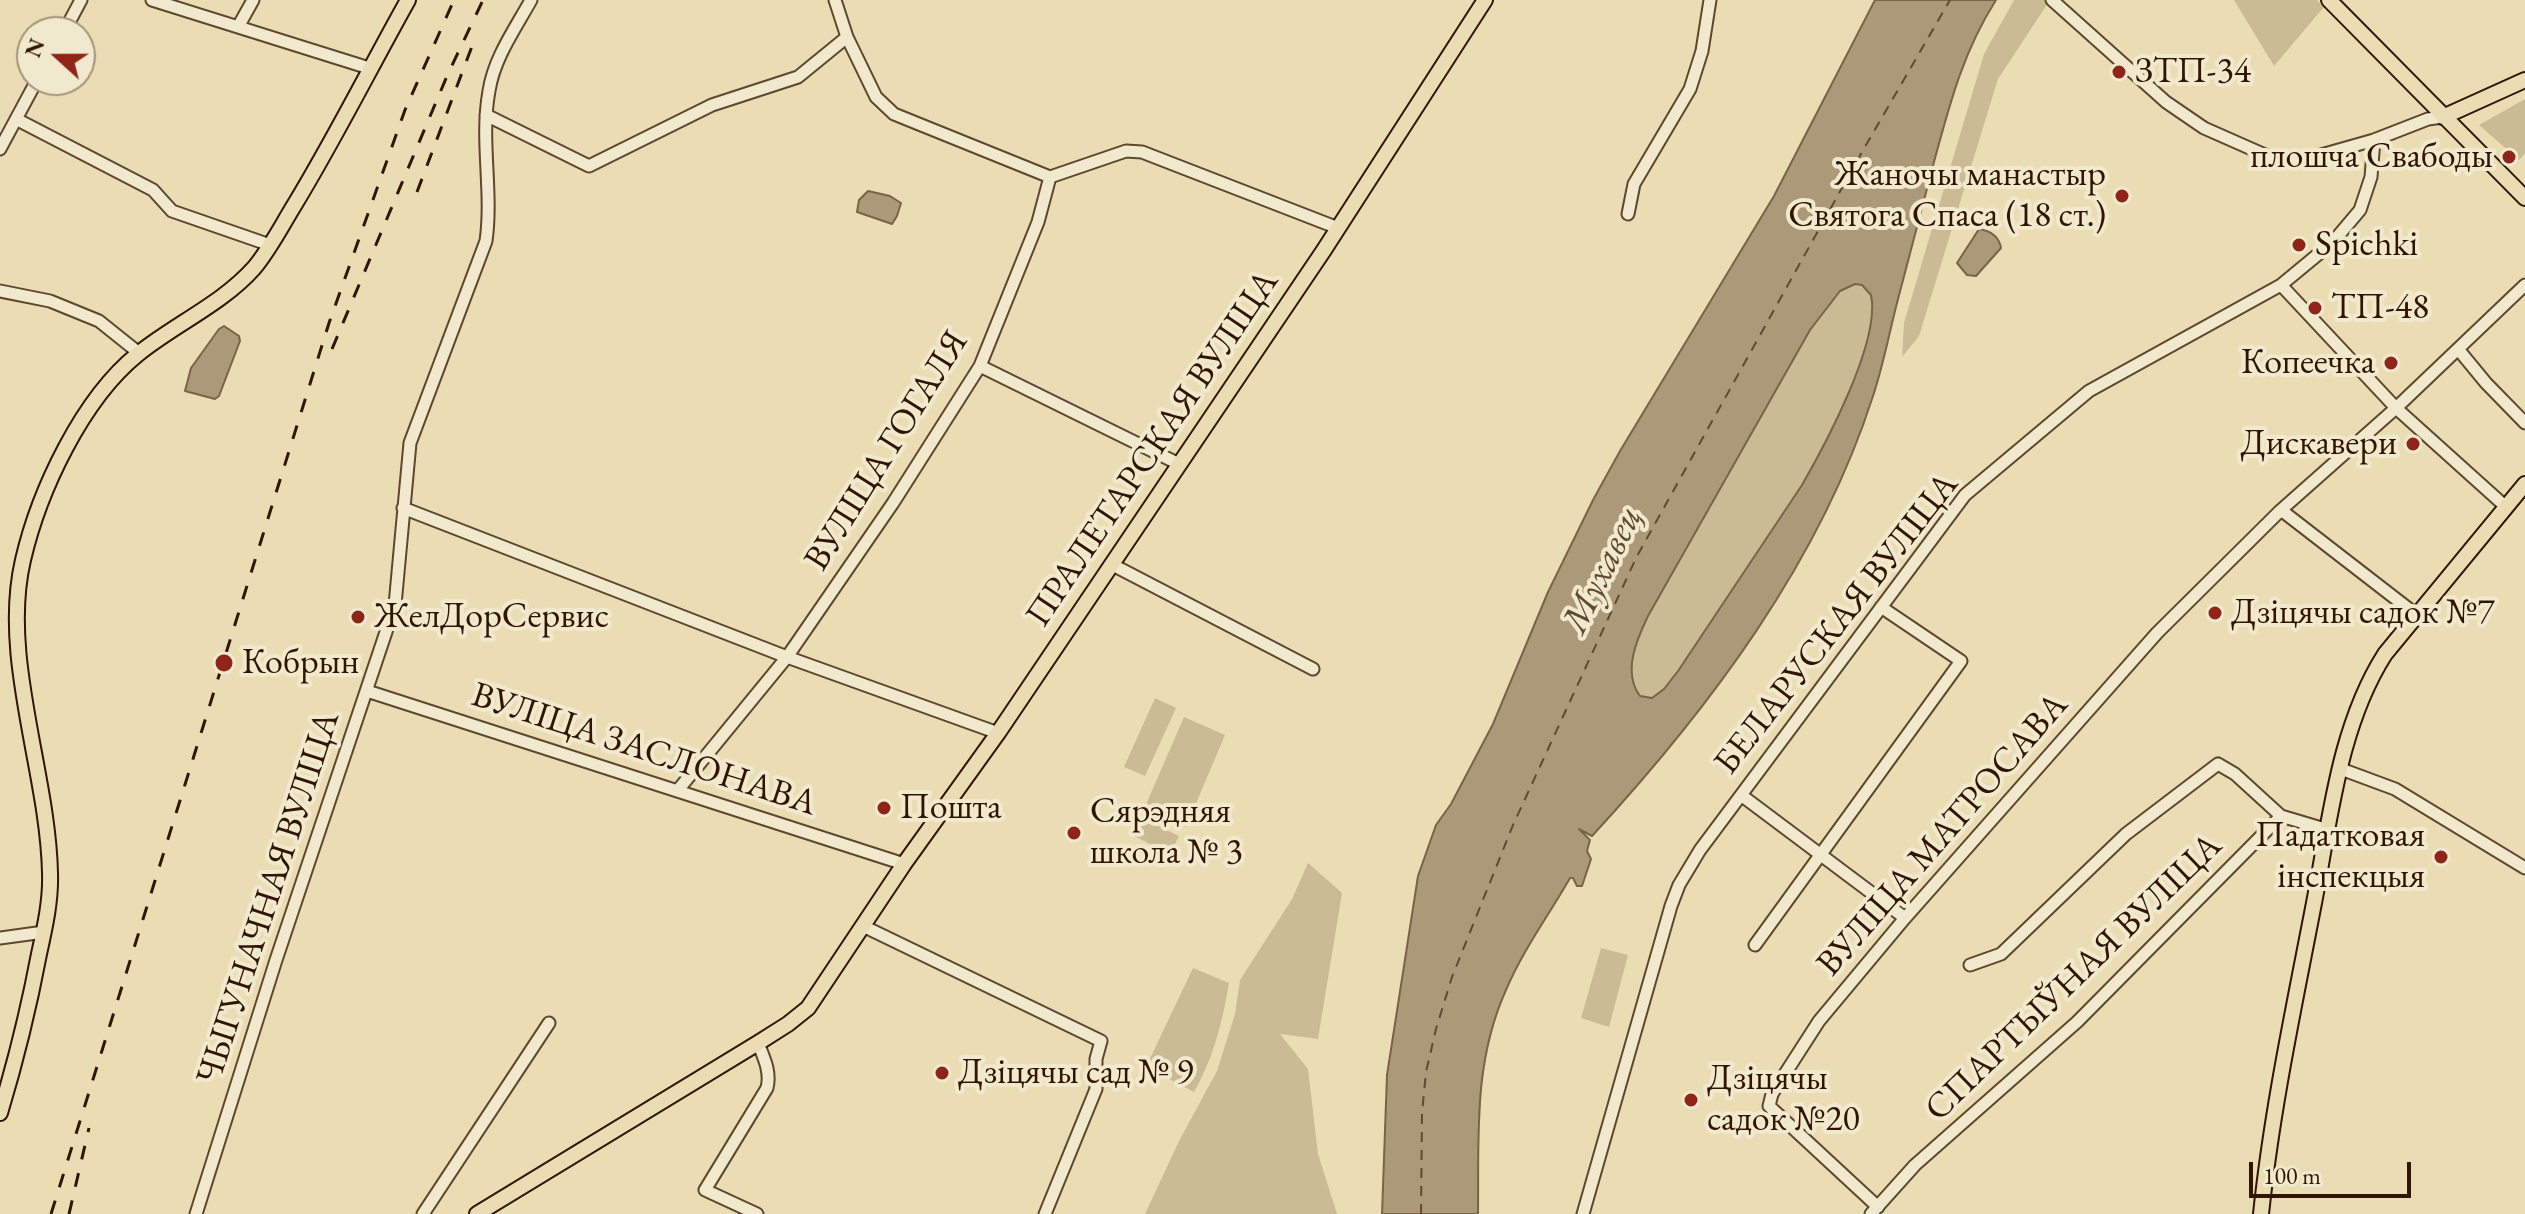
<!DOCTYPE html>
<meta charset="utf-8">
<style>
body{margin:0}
#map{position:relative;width:2525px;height:1214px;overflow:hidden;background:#eaddb4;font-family:"EB Garamond",serif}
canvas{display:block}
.north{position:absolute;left:16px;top:16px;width:80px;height:80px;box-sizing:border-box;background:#f1e9ce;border:2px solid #a4947c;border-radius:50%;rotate:291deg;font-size:22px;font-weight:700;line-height:32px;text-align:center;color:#311500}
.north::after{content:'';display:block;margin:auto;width:28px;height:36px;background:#8f2418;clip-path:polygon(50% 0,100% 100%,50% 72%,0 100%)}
.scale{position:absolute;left:2249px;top:1162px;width:162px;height:36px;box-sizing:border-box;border:4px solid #311500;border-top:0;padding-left:10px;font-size:24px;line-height:28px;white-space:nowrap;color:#311500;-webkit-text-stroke:6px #f1e9ce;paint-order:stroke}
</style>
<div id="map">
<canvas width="2525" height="1214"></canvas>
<div class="north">N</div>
<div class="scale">100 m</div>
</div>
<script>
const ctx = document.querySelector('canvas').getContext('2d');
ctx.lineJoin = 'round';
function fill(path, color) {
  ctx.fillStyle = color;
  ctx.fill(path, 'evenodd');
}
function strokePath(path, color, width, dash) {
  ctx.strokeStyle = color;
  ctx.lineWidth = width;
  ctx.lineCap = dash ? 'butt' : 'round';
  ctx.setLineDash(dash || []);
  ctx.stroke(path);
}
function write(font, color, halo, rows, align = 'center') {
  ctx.font = font + ' "EB Garamond",serif';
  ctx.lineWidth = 8;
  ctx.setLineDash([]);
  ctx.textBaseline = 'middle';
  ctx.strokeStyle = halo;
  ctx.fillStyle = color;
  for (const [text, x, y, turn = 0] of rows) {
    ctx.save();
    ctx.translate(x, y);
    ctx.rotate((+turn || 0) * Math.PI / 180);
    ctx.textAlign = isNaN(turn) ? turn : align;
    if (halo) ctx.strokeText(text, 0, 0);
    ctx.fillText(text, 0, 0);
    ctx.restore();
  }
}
fill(new Path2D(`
 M 2014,0 L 2050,0 L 1998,79 L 1919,336 L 1902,357 L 1904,323 L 1984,54 Z
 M 2234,0 L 2317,0 L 2324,7 L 2274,66 Z
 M 2525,99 L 2525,153 L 2519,160 L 2479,125 Z
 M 1855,284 L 1862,285 L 1871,295 C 1881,341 1825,445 1802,485 L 1678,671 L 1664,689 L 1653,698 L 1640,696 C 1622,672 1637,639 1648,616 L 1810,330 L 1840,291 Z
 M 1155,698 L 1176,708 L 1145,776 L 1124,767 Z
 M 1184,717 L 1225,735 L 1186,827 L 1144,809 Z
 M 1140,817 L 1179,836 L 1170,854 L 1132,835 Z
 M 1308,863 L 1342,893 L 1318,1039 L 1280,1034 L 1308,1069 L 1318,1154 L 1337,1214 L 1145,1214 L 1179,1141 L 1217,1071 L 1235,1014 L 1240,980 L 1292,899 Z
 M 1601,948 L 1628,955 L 1609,1027 L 1581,1018 Z
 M 1193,968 L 1229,983 C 1222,1023 1214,1057 1194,1092 L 1146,1067 Z`), '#cbbb95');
const water = new Path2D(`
 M 1875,0 L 1996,0 C 1963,52 1950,103 1934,162 C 1922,209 1909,256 1897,303 C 1889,334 1883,366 1873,396 C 1820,562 1709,709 1592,836 L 1579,829 L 1590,840 L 1587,851 L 1591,859 L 1582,886 L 1577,886 L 1573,878 L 1570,878 C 1549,915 1523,950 1506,990 C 1473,1063 1479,1137 1478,1214 L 1382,1214 L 1387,1075 L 1418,876 L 1436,825 L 1451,804 L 1493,724 L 1548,592 L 1593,500 L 1620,451 L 1774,196 ZM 1855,284 L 1862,285 L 1871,295 C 1881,341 1825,445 1802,485 L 1678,671 L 1664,689 L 1652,698 L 1640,696 C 1622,672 1637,639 1648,616 L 1810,330 L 1840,291 Z
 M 868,191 L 890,196 L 901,203 L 897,216 L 892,224 L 857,212 L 859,200 Z
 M 1979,229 C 1991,231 1999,236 2001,248 L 1976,276 L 1967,275 L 1957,263 Z
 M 224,326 L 239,336 L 240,341 L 219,396 L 215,399 L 185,391 L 191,368 L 219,329 Z`);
fill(water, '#ab9977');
strokePath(water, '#7a6447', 2);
strokePath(new Path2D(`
 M 1421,1214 L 1422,1113 L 1426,1072 L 1436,1029 L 1452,977 L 1513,825 L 1637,556 L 1862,152 L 1950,0`), '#624a30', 2, [10, 8]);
const minor = new Path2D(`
 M 152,0 L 369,68
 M 835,0 L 847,37 L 876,97 L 894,114 L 1050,177 L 1126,151 L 1142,152 L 1338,228
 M 2052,0 L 2166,102 L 2204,128 L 2281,162 L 2314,157 L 2374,140 L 2428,119 L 2443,117
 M 238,27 L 253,0
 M 64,32 L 81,0
 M 486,115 L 589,166 L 712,105 L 798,77 L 847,37
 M 16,119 L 153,190 L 172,211 L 270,245
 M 0,149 L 37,80
 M 1628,214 L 1634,184 L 1690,89 L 1702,51 L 1710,0
 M 2281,285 L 2396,408 L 2506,507
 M 0,291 L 50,301 L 99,321 L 139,353
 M 2458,349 L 2486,383 L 2525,423
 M 980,366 L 1179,464
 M 403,508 L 787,657 L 998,733
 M 2281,510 L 2418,616
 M 1111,564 L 1313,669
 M 367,691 L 904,864
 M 2341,769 L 2395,789 L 2525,868
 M 678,790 L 787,657 L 893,503 L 980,366 L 1038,222 L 1050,177
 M 1741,795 L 1905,918
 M 863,926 L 1101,1041 L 1096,1059 L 1096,1089 L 1045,1214
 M 0,938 L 44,932
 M 1755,945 L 1961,661 L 1881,607
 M 1970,965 L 2001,954 L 2126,834 L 2218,764 L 2235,774 L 2281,816
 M 1878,1207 L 1769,1106 L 1772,1094 L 1819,1021 L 1905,918 L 2157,633 L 2281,510 L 2396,408 L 2525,285
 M 196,1214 L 276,960 L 395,605 L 410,443 L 486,241 C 493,191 480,140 489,91 C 494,58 515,29 531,0
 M 423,1214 L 549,1023
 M 757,1214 L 705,1190 L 767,1088 C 771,1072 764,1058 758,1043
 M 1583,1214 L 1671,906 L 1679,885 L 1700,850 L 1965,495 L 2089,391 L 2281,285 L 2333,242 L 2360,210 L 2371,177 L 2374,140
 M 1871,1214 L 1915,1165 L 2077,1022 L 2281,816 L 2328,830`);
const major = new Path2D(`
 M 2329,0 L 2525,198
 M 2443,117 L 2525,80
 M 0,1113 C 16,1060 29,1007 39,954 C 45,927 51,900 50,873 C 48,772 0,658 23,560 C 39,491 82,399 138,354 C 175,324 222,304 254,268 C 270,249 282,225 295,204 C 335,138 370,68 408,0
 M 477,1214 L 758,1043 L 788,1024 L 808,1008 L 904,864 L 998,733 L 1324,250 L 1485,0
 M 2261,1214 C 2272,1109 2294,1007 2314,903 C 2330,820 2339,726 2385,654 L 2525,484`);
strokePath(minor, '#5f472d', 15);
strokePath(major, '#311500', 18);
strokePath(minor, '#f1e9ce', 11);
strokePath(major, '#eaddb4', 14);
strokePath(new Path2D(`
 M 417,192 L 474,41
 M 332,349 L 447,76 L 483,0
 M 51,1214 L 329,323 L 405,110 L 454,0
 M 69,1214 L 89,1128`), '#311500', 3, [14, 14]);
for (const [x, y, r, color] of [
 [2119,72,8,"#8f2418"],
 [2509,157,8,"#8f2418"],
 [2122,196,8,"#8f2418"],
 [2299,245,8,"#8f2418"],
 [2315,308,8,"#8f2418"],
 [2391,363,8,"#8f2418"],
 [2413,444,8,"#8f2418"],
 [2215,613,8,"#8f2418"],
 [358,617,8,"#8f2418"],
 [224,663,10,"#8f2418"],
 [884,808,8,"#8f2418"],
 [1074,833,8,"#8f2418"],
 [2441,857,8,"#8f2418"],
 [942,1073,8,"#8f2418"],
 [1691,1100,8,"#8f2418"]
]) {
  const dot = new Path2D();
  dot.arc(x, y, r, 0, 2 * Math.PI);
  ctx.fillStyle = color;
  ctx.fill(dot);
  strokePath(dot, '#f1e9ce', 3);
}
write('36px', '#311500', '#f1e9ce', [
 ["ЗТП-34",2135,72],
 ["плошча Свабоды",2493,157,"right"],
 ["Жаночы манастыр",2106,175,"right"],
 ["Святога Спаса (18 ст.)",2106,216,"right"],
 ["Spichki",2315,245],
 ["ТП-48",2331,308],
 ["Копеечка",2375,363,"right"],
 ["Дискавери",2397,444,"right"],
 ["Дзіцячы садок №7",2231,613],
 ["ЖелДорСервис",374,617],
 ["Кобрын",242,663],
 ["Пошта",900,808],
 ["Сярэдняя",1090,812],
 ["школа № 3",1090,853],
 ["Падатковая",2425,836,"right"],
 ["інспекцыя",2425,877,"right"],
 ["Дзіцячы сад № 9",958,1073],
 ["Дзіцячы",1707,1079],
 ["садок №20",1707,1120]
], 'left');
write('36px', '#311500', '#f1e9ce', [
 ["ПРАЛЕТАРСКАЯ ВУЛІЦА",1153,449,-56],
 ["ВУЛІЦА ГОГАЛЯ",887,451,-58],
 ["БЕЛАРУСКАЯ ВУЛІЦА",1837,624,-52],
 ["ВУЛІЦА ЗАСЛОНАВА",644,750,18],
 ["ВУЛІЦА МАТРОСАВА",1943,835,-49],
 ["ЧЫГУНАЧНАЯ ВУЛІЦА",269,898,-72],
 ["СПАРТЫЎНАЯ ВУЛІЦА",2074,978,-44]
]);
write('italic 38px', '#624a30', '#f1e9ce', [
 ["Мухавец",1603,570,-64]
]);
</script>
